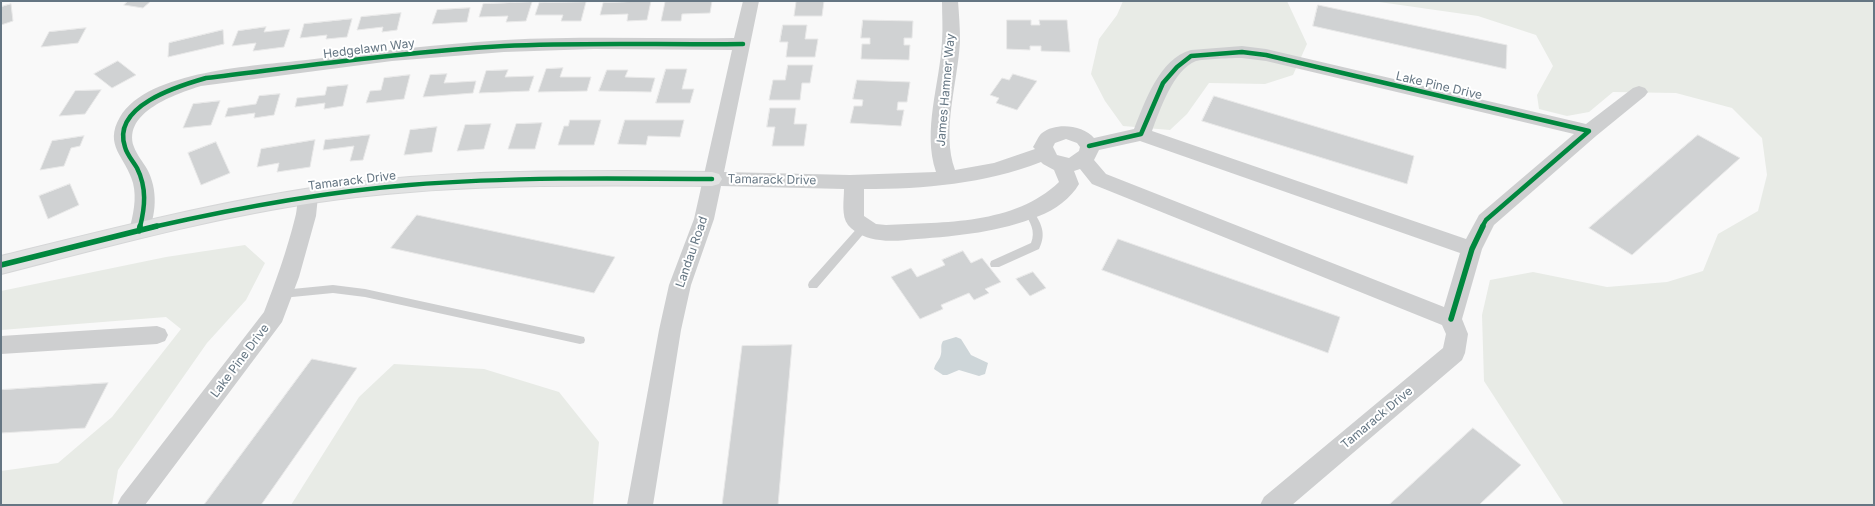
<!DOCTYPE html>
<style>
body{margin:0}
#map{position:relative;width:1875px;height:506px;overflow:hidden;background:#f9f9f9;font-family:Inter,sans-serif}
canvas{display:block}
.frame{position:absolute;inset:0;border:2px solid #657683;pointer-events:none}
</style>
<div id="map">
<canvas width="1875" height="506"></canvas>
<div class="frame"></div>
</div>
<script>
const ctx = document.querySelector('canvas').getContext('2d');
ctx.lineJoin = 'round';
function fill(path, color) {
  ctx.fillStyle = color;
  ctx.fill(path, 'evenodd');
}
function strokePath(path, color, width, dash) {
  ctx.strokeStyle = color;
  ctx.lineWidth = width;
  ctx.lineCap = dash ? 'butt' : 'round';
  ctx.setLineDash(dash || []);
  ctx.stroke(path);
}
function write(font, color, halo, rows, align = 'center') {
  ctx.font = font + ' Inter,sans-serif';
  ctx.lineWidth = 4;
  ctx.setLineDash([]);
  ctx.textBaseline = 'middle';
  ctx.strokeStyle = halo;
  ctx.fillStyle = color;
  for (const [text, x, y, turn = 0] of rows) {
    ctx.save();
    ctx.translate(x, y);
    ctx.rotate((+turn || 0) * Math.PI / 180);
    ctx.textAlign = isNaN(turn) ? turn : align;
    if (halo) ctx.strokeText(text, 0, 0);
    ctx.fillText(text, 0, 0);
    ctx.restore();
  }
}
fill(new Path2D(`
 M 1123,1 L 1287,1 L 1307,44 L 1293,75 L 1265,84 L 1209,83 L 1187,114 L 1170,130 L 1123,126 L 1105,101 L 1091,74 L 1099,39 L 1117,15 Z
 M 1372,1 L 1874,1 L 1874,505 L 1562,505 L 1563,503 L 1484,381 L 1482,315 L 1490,280 L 1533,272 L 1607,287 L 1667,282 L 1703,271 L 1718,234 L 1758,211 L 1767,175 L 1762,138 L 1732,108 L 1676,93 L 1613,92 L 1589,112 L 1567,116 L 1539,109 L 1537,95 L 1553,66 L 1536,35 L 1478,16 Z
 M 245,245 L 265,263 L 246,300 L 207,343 L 118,470 L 112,505 L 1,505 L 1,471 L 58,463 L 112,417 L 181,329 L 166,317 L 1,330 L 1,291 L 166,257 Z
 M 394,364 L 484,369 L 559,392 L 599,442 L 593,505 L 291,505 L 359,397 Z`), '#e8ebe6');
fill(new Path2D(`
 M 956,337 L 961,339 L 971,355 L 988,363 L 985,374 L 979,376 L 959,370 L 947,375 L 943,375 L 934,369 C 935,363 940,360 941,354 C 942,348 940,346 943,341 Z`), '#ced6d9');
const building = new Path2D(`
 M 128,1 L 151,1 L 143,8 L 124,5 Z
 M 651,1 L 647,20 L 627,21 L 628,14 L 600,15 L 603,3 Z
 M 712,1 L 710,13 L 682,14 L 681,21 L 661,21 L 665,2 Z
 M 789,1 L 824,1 L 822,16 L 794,16 L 796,2 Z
 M 532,2 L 526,21 L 506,22 L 508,16 L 479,17 L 483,4 Z
 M 586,2 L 581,21 L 561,21 L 563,15 L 535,15 L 539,3 Z
 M 11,4 L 13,21 L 1,25 L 1,7 Z
 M 1318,5 L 1507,45 L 1506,69 L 1313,26 Z
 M 470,8 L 467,22 L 432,24 L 437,10 Z
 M 401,13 L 397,30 L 382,32 L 383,27 L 357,30 L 361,17 Z
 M 352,19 L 347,37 L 326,39 L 327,35 L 300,38 L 304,24 Z
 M 863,20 L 913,21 L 912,38 L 904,38 L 904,45 L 910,45 L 909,60 L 861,59 L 862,44 L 870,44 L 870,38 L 861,38 Z
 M 1007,20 L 1031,20 L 1031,25 L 1040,25 L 1039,20 L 1067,20 L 1070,52 L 1041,51 L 1041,46 L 1030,46 L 1030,50 L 1007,49 Z
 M 783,25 L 807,25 L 805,39 L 818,39 L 815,57 L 786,57 L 788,42 L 780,42 Z
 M 266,27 L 264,32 L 290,29 L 284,47 L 253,51 L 256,43 L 232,46 L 238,31 Z
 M 86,28 L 78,43 L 41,47 L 49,32 Z
 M 223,30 L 224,44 L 168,57 L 169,43 Z
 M 118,61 L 136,75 L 112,88 L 94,74 Z
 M 788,65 L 813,65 L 810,83 L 802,83 L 800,100 L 769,100 L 773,80 L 785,80 Z
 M 563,68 L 560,77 L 591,77 L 587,91 L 538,92 L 546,69 Z
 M 666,69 L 687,69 L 682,89 L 694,89 L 690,103 L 656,103 Z
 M 508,70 L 505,77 L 534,76 L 529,91 L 479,93 L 486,71 Z
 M 607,70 L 628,70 L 625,77 L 655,78 L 651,92 L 599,91 Z
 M 447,74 L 444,83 L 476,81 L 473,93 L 423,97 L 430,75 Z
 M 1013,74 L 1037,81 L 1017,110 L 996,103 L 999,98 L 990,95 L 1002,78 L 1009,80 Z
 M 410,75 L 404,99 L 366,103 L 370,91 L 381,90 L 384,78 Z
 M 857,80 L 910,82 L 907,102 L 898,102 L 897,110 L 904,110 L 901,126 L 850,123 L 854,106 L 862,106 L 863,100 L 853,99 Z
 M 348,85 L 343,106 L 324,109 L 325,103 L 295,107 L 297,98 L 325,95 L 327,87 Z
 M 101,90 L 85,114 L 59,116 L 75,91 Z
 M 280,94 L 274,115 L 254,118 L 255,113 L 225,117 L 228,108 L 256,104 L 259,96 Z
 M 1214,96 L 1414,156 L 1407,184 L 1202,121 Z
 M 220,101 L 211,125 L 183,128 L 193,104 Z
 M 770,108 L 796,108 L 794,124 L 807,124 L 804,146 L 772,146 L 775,127 L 767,127 Z
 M 570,120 L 601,120 L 594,145 L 558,145 L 564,126 L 568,126 Z
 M 625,120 L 684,120 L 680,137 L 648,136 L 646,145 L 618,144 Z
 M 542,123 L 535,149 L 508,149 L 516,124 Z
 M 491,124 L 484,149 L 457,151 L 465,125 Z
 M 437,127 L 432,152 L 404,155 L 410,130 Z
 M 370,135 L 363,160 L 350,161 L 354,146 L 323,150 L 325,140 Z
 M 1698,135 L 1740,158 L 1632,255 L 1589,228 Z
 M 84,136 L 80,146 L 71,148 L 64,166 L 40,170 L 52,141 Z
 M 315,140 L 310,167 L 277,172 L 279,163 L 257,167 L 261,149 Z
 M 216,142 L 230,173 L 201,185 L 188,153 Z
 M 70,184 L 79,205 L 48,219 L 39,196 Z
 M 417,215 L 615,257 L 594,293 L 391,248 Z
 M 1118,239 L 1340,317 L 1328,353 L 1102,270 Z
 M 963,251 L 971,263 L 982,258 L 1001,282 L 985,289 L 989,293 L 974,300 L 969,293 L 941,305 L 943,309 L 920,319 L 891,277 L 911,268 L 917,277 L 945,265 L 942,260 Z
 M 1033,272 L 1046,288 L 1030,296 L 1016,279 Z
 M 792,345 L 778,505 L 722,505 L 742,346 Z
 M 312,359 L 357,368 L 261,505 L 204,505 Z
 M 108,383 L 85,428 L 1,433 L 1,390 Z
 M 1473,428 L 1521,465 L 1479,505 L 1389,505 Z`);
fill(building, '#d0d2d3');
strokePath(building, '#e8e8e8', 1);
const secondary = new Path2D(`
 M 625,171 L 712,172 L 719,174 L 722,179 L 719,184 L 712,186 C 581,185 449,183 319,202 C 211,218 106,247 1,274 L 1,256 C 106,230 211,203 318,187 C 419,172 523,171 625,171 Z`);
strokePath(secondary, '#d5d6d7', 2);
fill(new Path2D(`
 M 1029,208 L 1032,209 C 1041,223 1047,233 1039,249 L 999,267 L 991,267 L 990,264 L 991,261 L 1031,243 C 1036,231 1030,222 1024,212 Z
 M 863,224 L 868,228 L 866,231 L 817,288 L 809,288 L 808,285 L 809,282 L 860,225 Z
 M 333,285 L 365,289 L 580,336 L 584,337 L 585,340 L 584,343 L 580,344 L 365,297 L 333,293 L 282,298 L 278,297 L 277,294 L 278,291 L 282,290 Z`), '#cecfd0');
fill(new Path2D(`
 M 743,1 L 759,1 L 724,172 L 850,175 L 936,172 C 922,130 940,84 942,41 C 943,28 942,14 942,1 L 958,1 C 959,14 960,28 960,41 C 958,82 941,131 955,170 L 994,163 L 1035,149 L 1033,147 C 1036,143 1038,136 1042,133 C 1056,122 1083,125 1094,138 L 1134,129 C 1145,102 1159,59 1191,50 L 1242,46 L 1266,49 L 1586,124 L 1633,88 L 1639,86 L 1645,88 L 1648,92 L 1645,96 L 1596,136 L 1494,225 L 1482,249 L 1462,319 L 1468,334 L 1465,353 L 1462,360 L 1292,505 L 1260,505 L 1264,497 L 1443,348 L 1446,334 L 1442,325 L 1092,184 L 1080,169 L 1074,171 L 1079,184 C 1071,198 1055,210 1039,216 C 1000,232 958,236 917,239 C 905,240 892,242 880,240 C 868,239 856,234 848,225 C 841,216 844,200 844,189 L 721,186 L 714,219 L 691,285 L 681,330 L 653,505 L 627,505 L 659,330 L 669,285 L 694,219 L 732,50 L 594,49 L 504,52 L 392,61 L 201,86 C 176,94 122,112 134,147 C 137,155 143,162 147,169 C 158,189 157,216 146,236 L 139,239 L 132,236 L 129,231 C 133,215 137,199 133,183 C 126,157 103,146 120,117 C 148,70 256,66 306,60 C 372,52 438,44 505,40 C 581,36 658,39 734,38 ZM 1242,58 L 1266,61 L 1574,134 L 1479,215 L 1466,239 L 1152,131 C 1160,110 1173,70 1196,61 C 1203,59 1233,58 1242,58 ZM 1066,139 L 1077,143 L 1080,147 L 1079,151 L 1069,158 L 1057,155 L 1053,147 L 1055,143 ZM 1140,141 L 1460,253 L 1444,307 L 1106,174 L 1094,160 L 1099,150 ZM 1041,162 L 1043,164 L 1054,170 L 1059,182 C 1014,225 944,222 886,225 L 876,224 L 864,216 L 864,189 C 925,189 984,184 1041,162 Z
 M 308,189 L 315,191 L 318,196 L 316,216 L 299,277 L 282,322 L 145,505 L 117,505 L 121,497 L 264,312 C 276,281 287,250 295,218 C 298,209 296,199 301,191 Z
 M 157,326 L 165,329 L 168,335 L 165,341 L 157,344 L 1,354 L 1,336 Z`), '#cecfd0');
fill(secondary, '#e1e2e2');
strokePath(new Path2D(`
 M 1089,146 L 1141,134 L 1163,83 L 1177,67 L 1191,56 L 1242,52 L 1266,55 L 1589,131 L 1486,220 L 1482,227
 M 140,227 C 145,207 147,188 137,168 C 133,161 127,155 125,147 C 111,106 178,86 206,78 C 305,66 404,52 504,46 C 583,42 663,45 743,44
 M 153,227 C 237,208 323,192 409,185 C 510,177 611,178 712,179`), '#00873e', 4.5);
strokePath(new Path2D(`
 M 139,231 L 140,226
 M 1,265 L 157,226
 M 1451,319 L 1472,249 L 1483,226`), '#00873e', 5.5);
write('12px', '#657683', '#fff', [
 ["Hedgelawn Way",369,49,-7],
 ["Lake Pine Drive",1439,86,13],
 ["James Hamner Way",946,90,-85],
 ["Tamarack Drive",772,180,1],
 ["Tamarack Drive",352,181,-7],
 ["Landau Road",692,252,-71],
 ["Lake Pine Drive",240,361,-53],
 ["Tamarack Drive",1377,418,-40]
]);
</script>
